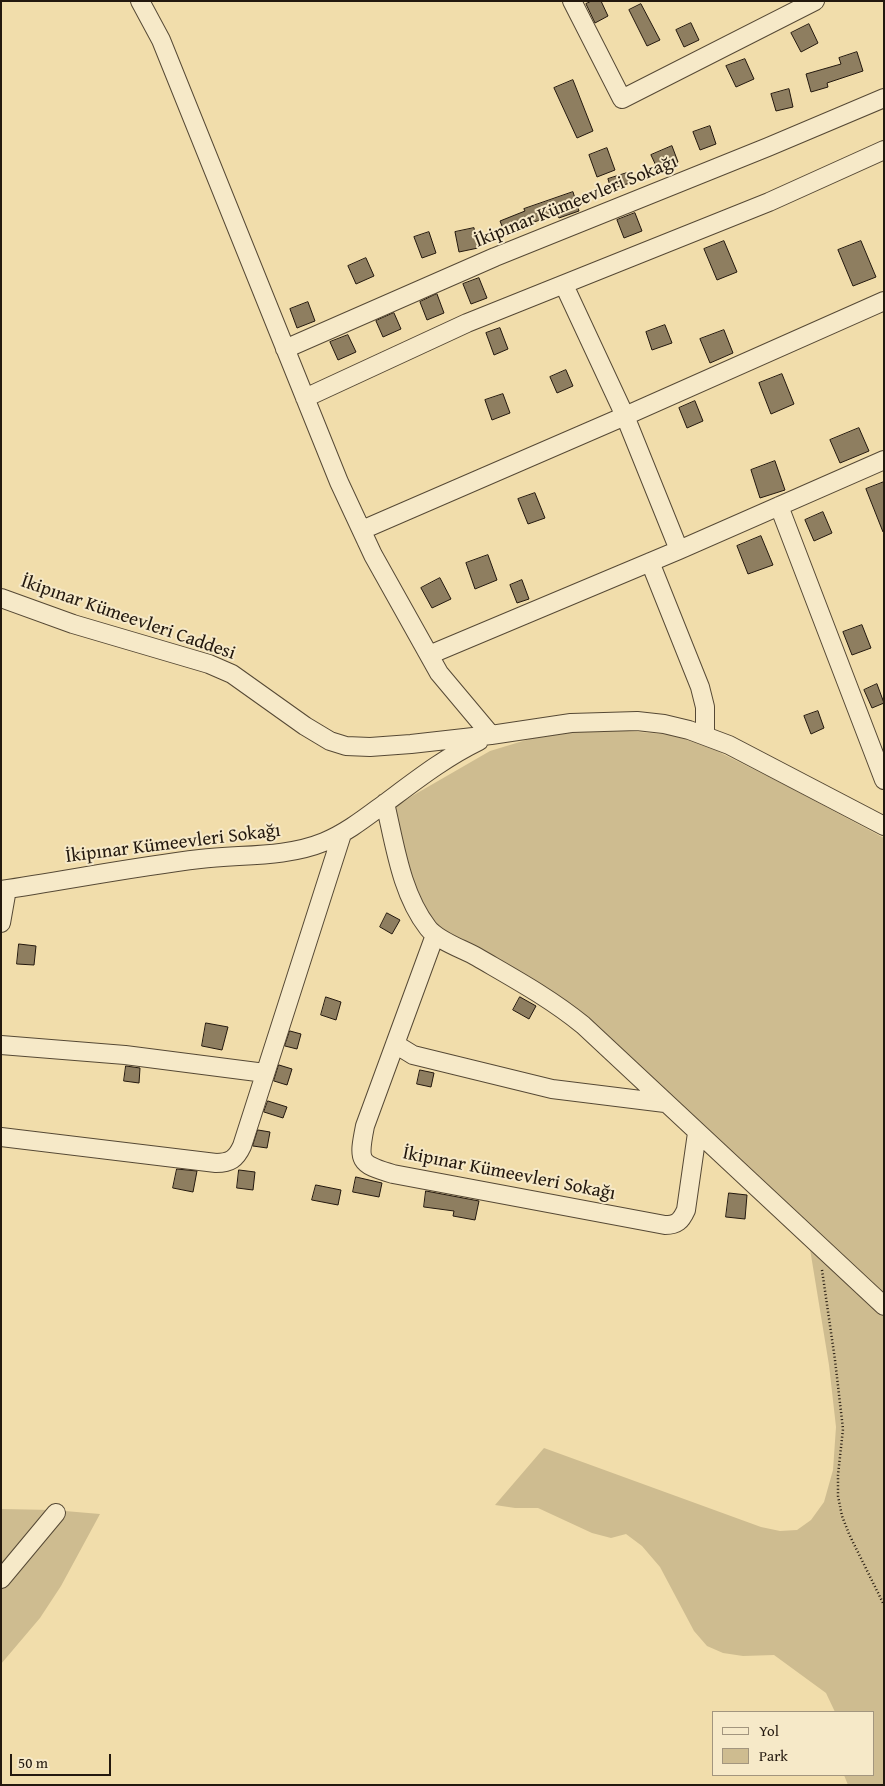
<!DOCTYPE html>
<meta charset="utf-8">
<style>
body{margin:0}
#map{position:relative;width:885px;height:1786px;overflow:hidden;background:#f1ddab;font-family:"Gentium Book Plus",serif}
canvas{display:block}
.frame{position:absolute;inset:0;border:2px solid #23180e;pointer-events:none}
.legend{position:absolute;left:712px;top:1711px;width:162px;height:65px;box-sizing:border-box;background:#f6e9c8;border:1px solid #a2957e;margin:0;padding:6px 9px;list-style:none;font-size:15px;color:#23180e}
.legend li{display:flex;align-items:center;gap:10px;height:25px}
.legend b{width:25px;border:1px solid #a2957e}
.scale{position:absolute;left:10px;top:1754px;width:101px;height:22px;box-sizing:border-box;border:2px solid #23180e;border-top:0;padding-left:6px;font-size:15px;line-height:18px;white-space:nowrap;color:#23180e;-webkit-text-stroke:4px #f6e9c8;paint-order:stroke}
</style>
<div id="map">
<canvas width="885" height="1786"></canvas>
<div class="frame"></div>
<ul class="legend">
<li><b style="height:6px;background:#f6e9c8"></b>Yol</li>
<li><b style="height:14px;background:#cebc90"></b>Park</li>
</ul>
<div class="scale">50 m</div>
</div>
<script>
const ctx = document.querySelector('canvas').getContext('2d');
ctx.lineJoin = 'round';
function fill(path, color) {
  ctx.fillStyle = color;
  ctx.fill(path, 'evenodd');
}
function strokePath(path, color, width, dash) {
  ctx.strokeStyle = color;
  ctx.lineWidth = width;
  ctx.lineCap = dash ? 'butt' : 'round';
  ctx.setLineDash(dash || []);
  ctx.stroke(path);
}
function write(font, color, halo, rows, align = 'center') {
  ctx.font = font + ' "Gentium Book Plus",serif';
  ctx.lineWidth = 4;
  ctx.setLineDash([]);
  ctx.textBaseline = 'middle';
  ctx.strokeStyle = halo;
  ctx.fillStyle = color;
  for (const [text, x, y, turn = 0] of rows) {
    ctx.save();
    ctx.translate(x, y);
    ctx.rotate((+turn || 0) * Math.PI / 180);
    ctx.textAlign = isNaN(turn) ? turn : align;
    if (halo) ctx.strokeText(text, 0, 0);
    ctx.fillText(text, 0, 0);
    ctx.restore();
  }
}
fill(new Path2D(`
 M 605,729 L 673,735 L 717,751 L 785,785 L 884,838 L 884,1785 L 848,1785 L 844,1775 L 874,1775 L 874,1712 L 835,1712 L 826,1693 L 774,1655 L 743,1656 L 723,1653 L 707,1646 L 694,1631 L 660,1567 L 642,1546 L 626,1534 L 611,1538 L 592,1533 L 538,1508 L 515,1508 L 495,1505 L 544,1448 L 761,1527 L 780,1531 L 797,1530 L 811,1520 L 824,1502 L 833,1470 L 836,1427 L 829,1365 L 810,1249 L 587,1017 L 438,929 L 424,907 L 409,871 L 393,807 L 490,751 L 546,734 Z
 M 1,1509 L 53,1510 L 100,1514 L 61,1586 L 40,1618 L 1,1664 Z`), '#cebc90');
const building = new Path2D(`
 M 592,1 L 601,1 L 608,16 L 595,23 L 586,4 Z
 M 641,4 L 660,40 L 647,46 L 629,10 Z
 M 691,23 L 699,40 L 684,47 L 676,30 Z
 M 809,24 L 818,43 L 801,52 L 791,33 Z
 M 857,52 L 863,71 L 827,83 L 828,87 L 811,92 L 806,74 L 841,64 L 839,58 Z
 M 745,59 L 754,79 L 736,87 L 726,66 Z
 M 573,80 L 593,131 L 577,138 L 554,88 Z
 M 789,89 L 793,107 L 776,111 L 771,94 Z
 M 710,126 L 716,144 L 700,150 L 693,132 Z
 M 672,146 L 678,162 L 658,170 L 651,155 Z
 M 607,148 L 615,170 L 597,177 L 589,155 Z
 M 627,173 L 630,183 L 611,189 L 608,179 Z
 M 573,192 L 579,211 L 559,218 L 557,214 L 520,227 L 522,230 L 506,236 L 500,221 L 525,211 L 524,209 Z
 M 635,213 L 642,231 L 624,238 L 617,220 Z
 M 474,228 L 478,248 L 459,252 L 455,232 Z
 M 429,232 L 436,253 L 422,258 L 414,237 Z
 M 724,241 L 737,272 L 717,280 L 704,249 Z
 M 861,241 L 876,277 L 853,286 L 838,250 Z
 M 366,258 L 374,276 L 356,284 L 348,266 Z
 M 479,278 L 487,298 L 471,304 L 463,284 Z
 M 437,294 L 444,313 L 427,320 L 420,302 Z
 M 308,302 L 315,321 L 297,328 L 290,309 Z
 M 394,313 L 401,329 L 383,337 L 376,321 Z
 M 665,325 L 672,343 L 652,350 L 646,332 Z
 M 500,328 L 508,349 L 494,355 L 486,333 Z
 M 724,330 L 733,353 L 710,363 L 700,339 Z
 M 348,335 L 356,352 L 338,360 L 330,342 Z
 M 566,370 L 573,386 L 557,393 L 550,377 Z
 M 782,374 L 794,404 L 771,414 L 759,383 Z
 M 503,394 L 510,413 L 492,420 L 485,400 Z
 M 695,401 L 703,421 L 687,428 L 679,408 Z
 M 859,428 L 869,451 L 840,463 L 830,440 Z
 M 775,461 L 785,490 L 760,498 L 751,470 Z
 M 884,482 L 884,532 L 883,532 L 866,489 Z
 M 535,493 L 545,518 L 528,524 L 518,499 Z
 M 823,512 L 832,533 L 814,541 L 805,520 Z
 M 761,536 L 773,565 L 748,574 L 737,546 Z
 M 488,555 L 497,580 L 475,589 L 466,563 Z
 M 440,578 L 451,599 L 432,608 L 421,588 Z
 M 522,580 L 529,599 L 517,603 L 510,585 Z
 M 862,625 L 871,648 L 852,655 L 843,632 Z
 M 877,684 L 884,703 L 872,708 L 864,690 Z
 M 818,711 L 824,728 L 811,734 L 804,716 Z
 M 387,913 L 400,920 L 392,934 L 380,927 Z
 M 19,944 L 36,946 L 34,965 L 17,964 Z
 M 326,997 L 341,1002 L 336,1020 L 321,1015 Z
 M 520,997 L 536,1006 L 529,1019 L 513,1010 Z
 M 206,1023 L 228,1027 L 222,1050 L 202,1046 Z
 M 290,1031 L 301,1034 L 297,1049 L 285,1046 Z
 M 279,1065 L 292,1069 L 287,1085 L 274,1081 Z
 M 126,1066 L 140,1068 L 139,1083 L 124,1081 Z
 M 420,1070 L 434,1073 L 431,1087 L 417,1084 Z
 M 268,1101 L 287,1107 L 283,1118 L 264,1112 Z
 M 258,1130 L 270,1132 L 267,1148 L 253,1146 Z
 M 177,1169 L 197,1171 L 193,1192 L 173,1188 Z
 M 239,1170 L 255,1172 L 253,1190 L 237,1188 Z
 M 356,1177 L 382,1183 L 379,1197 L 353,1192 Z
 M 316,1185 L 341,1190 L 338,1205 L 312,1200 Z
 M 426,1191 L 479,1201 L 475,1220 L 453,1216 L 454,1211 L 424,1207 Z
 M 729,1193 L 747,1195 L 745,1219 L 726,1217 Z`);
fill(building, '#8e7e60');
strokePath(building, '#23180e', 1);
const minor = new Path2D(`
 M 140,1 L 161,40 L 339,482 L 373,555 L 439,673 L 491,735
 M 572,1 L 622,99 L 815,1
 M 564,285 L 625,416 L 679,550
 M 285,349 L 495,257 L 768,147 L 884,98
 M 305,398 L 467,323 L 769,202 L 884,150
 M 779,506 L 884,780
 M 362,530 L 625,416 L 884,301
 M 650,562 L 700,687 L 705,707 L 705,735
 M 1,598 L 73,624 L 209,664 L 232,674 L 305,726 L 330,741 L 346,746 L 370,747 L 411,744 L 491,735 L 571,723 L 637,721 L 664,724 L 689,730 L 729,745 L 884,826
 M 429,655 L 679,550 L 884,460
 M 385,803 C 395,845 401,893 428,928 C 438,941 463,949 477,957 C 513,978 550,998 583,1025 L 884,1306
 M 1,890 C 68,880 133,867 200,859 C 240,854 285,858 324,842 C 346,833 365,818 384,804 C 415,781 444,758 479,741
 M 1,923 L 7,889
 M 435,935 L 365,1126 C 358,1161 358,1164 393,1174 L 665,1225 C 677,1225 681,1221 686,1210 L 697,1133
 M 395,1044 L 413,1055 L 552,1089 L 665,1103
 M 1,1045 L 125,1055 L 265,1073
 M 1,1137 L 216,1163 C 230,1163 236,1159 242,1146 L 342,834
 M 1,1579 L 56,1513`);
strokePath(minor, '#564935', 20);
strokePath(new Path2D(`
 M 822,1270 L 835,1360 L 843,1429 L 838,1475 L 838,1496 L 842,1516 L 849,1534 L 884,1605`), '#23180e', 2.5, [1, 2.5]);
strokePath(minor, '#f6e9c8', 18);
write('19px', '#23180e', '#f6e9c8', [
 ["İkipınar Kümeevleri Sokağı",576,202,-22],
 ["İkipınar Kümeevleri Caddesi",128,618,19],
 ["İkipınar Kümeevleri Sokağı",173,844,-7],
 ["İkipınar Kümeevleri Sokağı",509,1174,11]
]);
</script>
